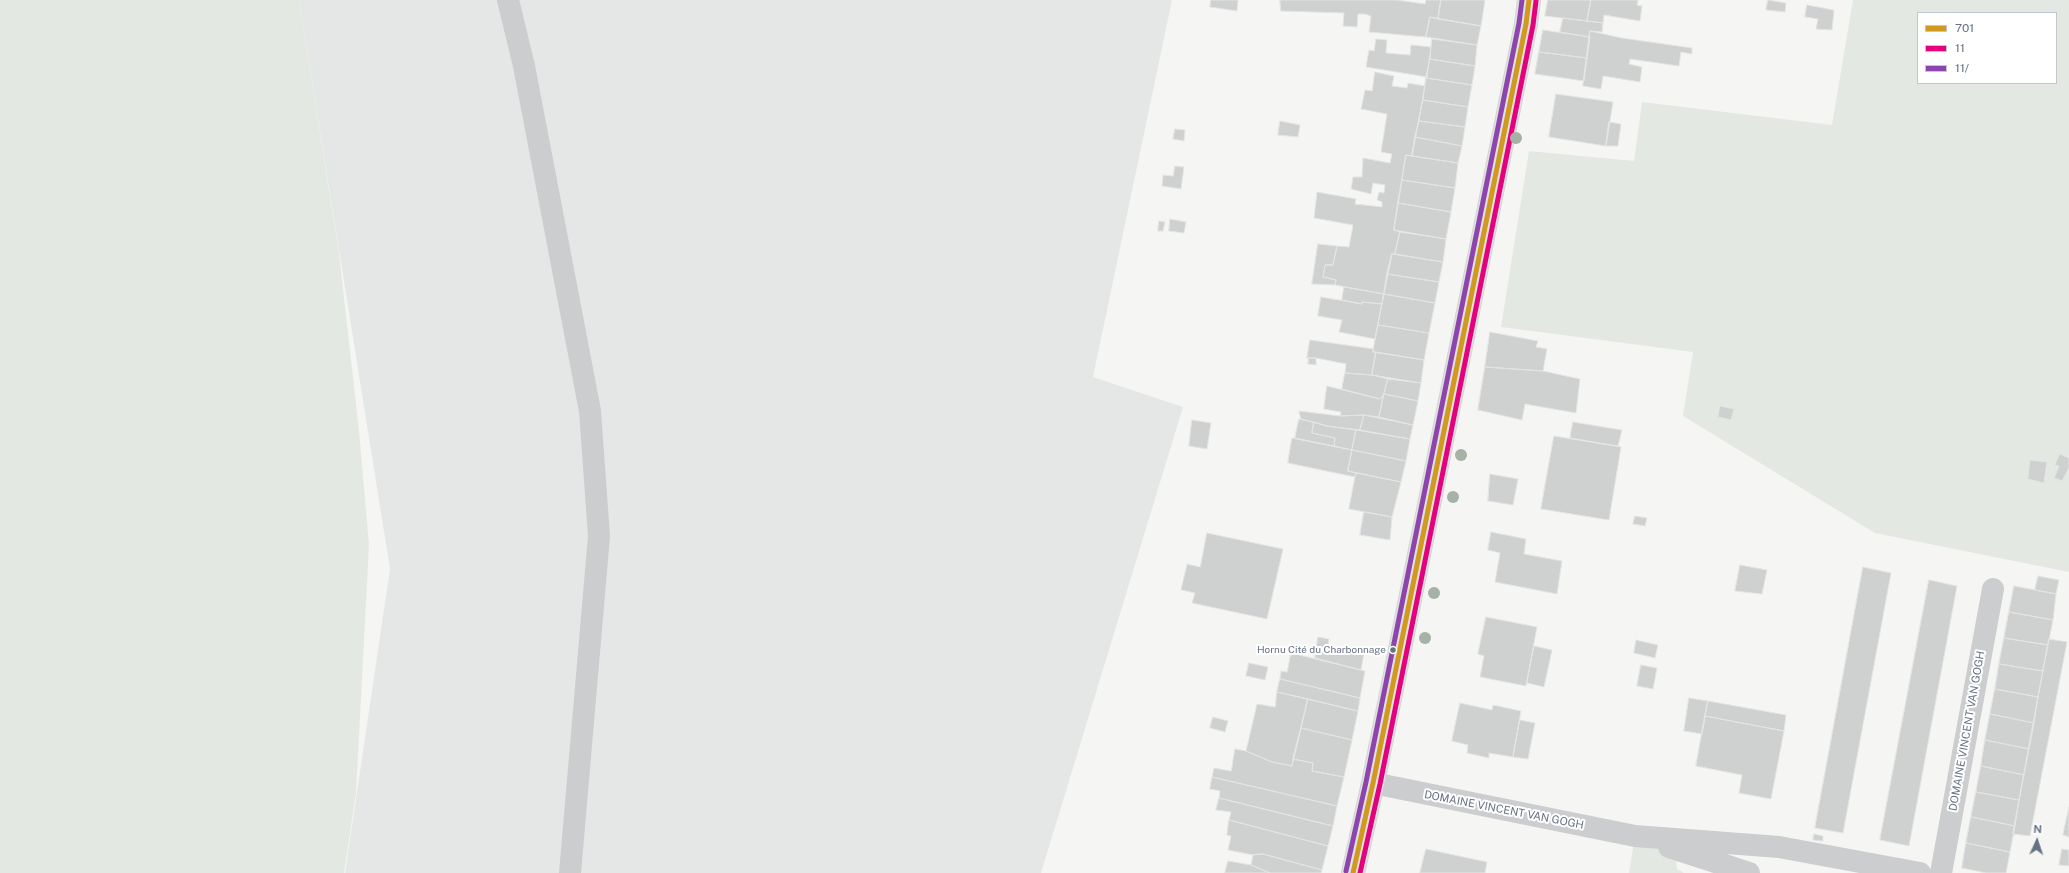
<!DOCTYPE html>
<meta charset="utf-8">
<style>
body{margin:0}
#map{position:relative;width:2069px;height:873px;overflow:hidden;background:#f5f5f4;font-family:"Public Sans",sans-serif}
canvas{display:block}
.legend{position:absolute;left:1917px;top:12px;width:140px;height:72px;box-sizing:border-box;background:#fff;border:1px solid #c1c7ce;margin:0;padding:5px 7px;list-style:none;font-size:12px;color:#657284}
.legend li{display:flex;align-items:center;gap:8px;height:20px}
.legend b{width:20px;border:1px solid #c1c7ce}
.north{position:absolute;left:2017px;top:821px;width:40px;height:40px;-webkit-text-stroke:3px #fff;paint-order:stroke;rotate:3deg;font-size:11px;font-weight:700;line-height:16px;text-align:center;color:#657284}
.north::after{content:'';display:block;margin:auto;width:14px;height:18px;background:#657284;clip-path:polygon(50% 0,100% 100%,50% 72%,0 100%)}
</style>
<div id="map">
<canvas width="2069" height="873"></canvas>
<ul class="legend">
<li><b style="height:5px;background:#d29921"></b>701</li>
<li><b style="height:5px;background:#e5007d"></b>11</li>
<li><b style="height:5px;background:#8e44ad"></b>11/</li>
</ul>
<div class="north">N</div>
</div>
<script>
const ctx = document.querySelector('canvas').getContext('2d');
ctx.lineJoin = 'round';
function fill(path, color) {
  ctx.fillStyle = color;
  ctx.fill(path, 'evenodd');
}
function strokePath(path, color, width, dash) {
  ctx.strokeStyle = color;
  ctx.lineWidth = width;
  ctx.lineCap = dash ? 'butt' : 'round';
  ctx.setLineDash(dash || []);
  ctx.stroke(path);
}
function write(font, color, halo, rows, align = 'center') {
  ctx.font = font + ' "Public Sans",sans-serif';
  ctx.lineWidth = 4;
  ctx.setLineDash([]);
  ctx.textBaseline = 'middle';
  ctx.strokeStyle = halo;
  ctx.fillStyle = color;
  for (const [text, x, y, turn = 0] of rows) {
    ctx.save();
    ctx.translate(x, y);
    ctx.rotate((+turn || 0) * Math.PI / 180);
    ctx.textAlign = isNaN(turn) ? turn : align;
    if (halo) ctx.strokeText(text, 0, 0);
    ctx.fillText(text, 0, 0);
    ctx.restore();
  }
}
fill(new Path2D(`
 M 299,0 L 1172,0 L 1093,377 L 1183,407 L 1041,873 L 345,873 L 390,569 Z`), '#e5e7e6');
fill(new Path2D(`
 M 0,0 L 299,0 L 339,253 L 359,431 L 369,545 L 356,793 L 344,873 L 0,873 Z
 M 1853,0 L 2069,0 L 2069,572 L 1875,533 L 1683,416 L 1693,352 L 1501,327 L 1529,151 L 1634,161 L 1642,102 L 1832,125 ZM 1918,13 L 2056,13 L 2056,83 L 1918,83 Z
 M 1635,836 L 1675,849 L 1677,869 L 1684,873 L 1629,873 Z`), '#e4e8e2');
const building = new Path2D(`
 M 1211,0 L 1238,0 L 1237,11 L 1210,7 Z
 M 1280,0 L 1397,0 L 1425,4 L 1426,0 L 1441,0 L 1438,19 L 1430,17 L 1426,37 L 1369,32 L 1371,16 L 1365,14 L 1358,14 L 1357,27 L 1343,26 L 1344,13 L 1281,11 Z
 M 1441,0 L 1485,0 L 1481,26 L 1438,19 Z
 M 1548,0 L 1591,0 L 1587,21 L 1545,16 Z
 M 1591,0 L 1638,0 L 1637,5 L 1642,6 L 1640,21 L 1604,15 L 1603,23 L 1587,21 Z
 M 1768,0 L 1786,3 L 1785,12 L 1766,10 Z
 M 1807,5 L 1834,10 L 1832,30 L 1816,29 L 1818,19 L 1805,17 Z
 M 1430,17 L 1481,26 L 1477,45 L 1426,37 Z
 M 1563,18 L 1603,23 L 1602,32 L 1590,31 L 1589,37 L 1560,32 Z
 M 1543,30 L 1590,37 L 1587,58 L 1539,52 Z
 M 1590,31 L 1622,38 L 1692,48 L 1692,54 L 1681,52 L 1679,66 L 1630,59 L 1629,64 L 1642,67 L 1640,82 L 1603,76 L 1601,89 L 1583,86 Z
 M 1376,39 L 1387,40 L 1386,53 L 1410,55 L 1411,45 L 1431,47 L 1427,77 L 1366,67 L 1369,50 L 1374,51 Z
 M 1432,39 L 1477,45 L 1475,66 L 1430,59 Z
 M 1539,52 L 1587,58 L 1584,81 L 1535,74 Z
 M 1430,59 L 1475,66 L 1472,85 L 1426,78 Z
 M 1375,72 L 1394,76 L 1392,86 L 1407,88 L 1408,83 L 1425,86 L 1412,156 L 1406,155 L 1394,230 L 1400,232 L 1395,254 L 1392,254 L 1384,294 L 1335,285 L 1336,280 L 1323,277 L 1325,265 L 1333,265 L 1337,246 L 1349,247 L 1353,225 L 1314,218 L 1317,192 L 1356,199 L 1355,204 L 1382,207 L 1382,202 L 1377,200 L 1379,192 L 1384,193 L 1385,185 L 1373,183 L 1371,194 L 1351,189 L 1353,177 L 1362,177 L 1363,158 L 1390,163 L 1392,154 L 1381,152 L 1387,114 L 1361,109 L 1365,90 L 1372,91 Z
 M 1426,78 L 1472,85 L 1468,107 L 1423,100 Z
 M 1556,94 L 1613,102 L 1606,146 L 1549,137 Z
 M 1423,100 L 1468,107 L 1465,127 L 1419,121 Z
 M 1280,121 L 1300,125 L 1298,137 L 1278,135 Z
 M 1419,121 L 1465,127 L 1462,146 L 1415,137 Z
 M 1609,122 L 1621,124 L 1618,146 L 1606,146 Z
 M 1175,129 L 1185,130 L 1184,141 L 1173,139 Z
 M 1415,137 L 1462,146 L 1458,163 L 1412,156 Z
 M 1406,155 L 1458,163 L 1455,188 L 1402,180 Z
 M 1175,166 L 1184,167 L 1181,189 L 1162,186 L 1163,175 L 1173,176 Z
 M 1402,180 L 1455,188 L 1451,212 L 1398,203 Z
 M 1398,203 L 1451,212 L 1446,239 L 1394,230 Z
 M 1170,219 L 1186,222 L 1184,233 L 1169,231 Z
 M 1159,221 L 1165,222 L 1163,231 L 1158,231 Z
 M 1400,232 L 1446,239 L 1443,262 L 1395,254 Z
 M 1318,244 L 1337,246 L 1333,265 L 1325,265 L 1323,277 L 1336,280 L 1335,285 L 1312,284 Z
 M 1392,254 L 1443,262 L 1439,282 L 1387,274 Z
 M 1387,274 L 1439,282 L 1435,303 L 1384,294 Z
 M 1344,287 L 1384,294 L 1382,304 L 1362,302 L 1362,304 L 1342,300 Z
 M 1384,294 L 1435,303 L 1429,333 L 1378,325 Z
 M 1321,297 L 1362,304 L 1362,302 L 1382,304 L 1375,339 L 1339,332 L 1342,320 L 1318,316 Z
 M 1378,325 L 1429,333 L 1424,360 L 1373,352 Z
 M 1490,332 L 1538,341 L 1536,347 L 1547,349 L 1543,371 L 1485,367 Z
 M 1310,340 L 1374,349 L 1373,352 L 1376,352 L 1372,375 L 1345,373 L 1346,364 L 1316,358 L 1307,358 Z
 M 1376,352 L 1424,360 L 1421,383 L 1372,375 Z
 M 1309,358 L 1316,358 L 1316,365 L 1308,364 Z
 M 1485,367 L 1543,371 L 1580,379 L 1576,413 L 1525,404 L 1522,420 L 1478,410 Z
 M 1345,373 L 1372,375 L 1388,379 L 1384,394 L 1380,399 L 1342,389 Z
 M 1388,379 L 1421,383 L 1418,401 L 1384,394 Z
 M 1327,386 L 1380,399 L 1384,394 L 1379,417 L 1364,415 L 1340,416 L 1341,412 L 1324,409 Z
 M 1384,394 L 1418,401 L 1413,425 L 1379,417 Z
 M 1720,406 L 1734,409 L 1731,420 L 1718,417 Z
 M 1299,411 L 1340,416 L 1364,415 L 1360,430 L 1327,426 L 1301,419 Z
 M 1364,415 L 1413,425 L 1410,439 L 1360,430 Z
 M 1299,419 L 1314,422 L 1312,433 L 1335,438 L 1334,446 L 1295,438 Z
 M 1192,420 L 1211,423 L 1207,449 L 1189,446 Z
 M 1314,422 L 1327,426 L 1356,430 L 1352,450 L 1334,446 L 1335,438 L 1312,433 Z
 M 1573,422 L 1622,430 L 1618,446 L 1570,438 Z
 M 1356,430 L 1410,439 L 1406,461 L 1352,450 Z
 M 1554,436 L 1621,447 L 1609,520 L 1541,509 Z
 M 1292,438 L 1352,450 L 1348,471 L 1356,473 L 1355,477 L 1288,463 Z
 M 1352,450 L 1406,461 L 1401,482 L 1348,471 Z
 M 2060,454 L 2069,458 L 2069,468 L 2062,481 L 2054,478 L 2059,466 L 2055,465 Z
 M 2030,460 L 2047,462 L 2044,483 L 2028,479 Z
 M 1356,473 L 1401,482 L 1392,517 L 1349,509 Z
 M 1490,474 L 1518,479 L 1513,505 L 1488,501 Z
 M 1364,512 L 1392,517 L 1390,540 L 1360,535 Z
 M 1635,516 L 1647,518 L 1645,526 L 1633,524 Z
 M 1491,532 L 1526,539 L 1524,554 L 1562,561 L 1557,594 L 1495,582 L 1500,553 L 1488,550 Z
 M 1207,533 L 1283,549 L 1267,619 L 1192,603 L 1195,593 L 1181,590 L 1187,564 L 1200,567 Z
 M 1740,565 L 1767,570 L 1762,594 L 1735,591 Z
 M 1863,567 L 1891,573 L 1843,833 L 1815,828 Z
 M 2038,576 L 2059,580 L 2056,594 L 2035,590 Z
 M 1929,580 L 1957,586 L 1909,846 L 1880,840 Z
 M 2014,586 L 2056,594 L 2053,620 L 2009,612 Z
 M 2009,612 L 2053,620 L 2048,645 L 2004,638 Z
 M 1486,617 L 1537,627 L 1526,686 L 1480,677 L 1484,656 L 1478,654 Z
 M 1318,637 L 1329,639 L 1328,646 L 1364,653 L 1361,670 L 1315,658 Z
 M 2004,638 L 2048,645 L 2043,671 L 1999,664 Z
 M 2049,639 L 2067,642 L 2030,836 L 2013,834 Z
 M 1636,640 L 1658,645 L 1655,658 L 1634,653 Z
 M 1534,646 L 1552,650 L 1544,687 L 1527,683 Z
 M 1291,653 L 1365,671 L 1360,698 L 1280,679 L 1281,671 L 1287,672 Z
 M 1249,663 L 1268,667 L 1265,680 L 1246,676 Z
 M 1999,664 L 2043,671 L 2038,697 L 1995,689 Z
 M 1641,665 L 1657,668 L 1653,689 L 1637,686 Z
 M 1280,679 L 1360,698 L 1358,711 L 1277,692 Z
 M 1995,689 L 2038,697 L 2034,723 L 1990,714 Z
 M 1277,692 L 1308,699 L 1292,766 L 1272,762 L 1246,751 L 1257,704 L 1275,707 Z
 M 1689,698 L 1708,701 L 1702,734 L 1684,731 Z
 M 1308,699 L 1358,711 L 1352,740 L 1301,728 Z
 M 1708,701 L 1786,715 L 1784,731 L 1705,716 Z
 M 1460,703 L 1492,710 L 1493,705 L 1521,711 L 1513,757 L 1489,753 L 1489,758 L 1467,753 L 1468,745 L 1452,741 Z
 M 1990,714 L 2034,723 L 2029,749 L 1985,740 Z
 M 1705,716 L 1784,731 L 1771,799 L 1739,793 L 1742,775 L 1696,766 Z
 M 1213,717 L 1228,721 L 1225,732 L 1210,728 Z
 M 1520,720 L 1535,723 L 1528,759 L 1513,757 Z
 M 1301,728 L 1352,740 L 1344,777 L 1312,771 L 1313,763 L 1293,759 Z
 M 1985,740 L 2029,749 L 2024,775 L 1981,766 Z
 M 1235,749 L 1246,751 L 1272,762 L 1292,766 L 1293,759 L 1313,763 L 1312,771 L 1344,777 L 1337,806 L 1212,777 L 1214,768 L 1231,771 Z
 M 1981,766 L 2024,775 L 2019,800 L 1976,792 Z
 M 1212,777 L 1337,806 L 1333,826 L 1219,798 L 1220,791 L 1210,789 Z
 M 1976,792 L 2019,800 L 2015,826 L 1971,817 Z
 M 1219,798 L 1333,826 L 1328,846 L 1229,820 L 1231,812 L 1216,810 Z
 M 2069,807 L 2069,837 L 2063,835 Z
 M 1971,817 L 2015,826 L 2010,852 L 1966,843 Z
 M 1229,820 L 1328,846 L 1322,870 L 1263,854 L 1253,855 L 1228,850 L 1231,836 L 1227,835 Z
 M 1814,834 L 1823,836 L 1823,841 L 1813,840 Z
 M 1966,843 L 2010,852 L 2006,873 L 1986,873 L 1962,868 Z
 M 1426,849 L 1487,862 L 1485,873 L 1420,873 Z
 M 2062,849 L 2069,850 L 2069,866 L 2059,865 Z
 M 1263,854 L 1322,870 L 1321,873 L 1270,873 L 1251,865 L 1253,855 Z
 M 1228,861 L 1251,865 L 1270,873 L 1225,873 Z`);
fill(building, '#cfd1d1');
strokePath(building, '#e4e4e4', 1);
const secondary = new Path2D(`
 M 1353,873 L 1373,783 L 1526,24 L 1529,0`);
strokePath(secondary, '#d2d3d3', 24);
strokePath(new Path2D(`
 M 508,0 L 524,66 L 590,411 L 599,536 L 570,873
 M 1373,783 L 1635,836 L 1779,847 L 1920,873
 M 1669,847 L 1749,873
 M 1941,873 L 1993,589`), '#cccdcf', 22);
strokePath(secondary, '#e0e1e1', 22);
strokePath(new Path2D(`
 M 1353,873 L 1373,783 L 1526,24 L 1529,0`), '#d29921', 5);
strokePath(new Path2D(`
 M 1360,873 L 1380,784 L 1533,25 L 1536,1`), '#e5007d', 5);
strokePath(new Path2D(`
 M 1346,871 L 1366,782 L 1519,23 L 1522,0`), '#8e44ad', 5);
ctx.fillStyle = '#a6b2a5';
for (const [x, y] of [
 [1516,138],
 [1461,455],
 [1453,497],
 [1434,593],
 [1425,638]
]) {
  ctx.beginPath();
  ctx.arc(x, y, 6, 0, 2 * Math.PI);
  ctx.fill();
}
for (const [x, y, r, color] of [
 [1393,650,3.5,"#657284"]
]) {
  const dot = new Path2D();
  dot.arc(x, y, r, 0, 2 * Math.PI);
  ctx.fillStyle = color;
  ctx.fill(dot);
  strokePath(dot, '#fff', 1.5);
}
write('10px', '#657284', '#fff', [
 ["Hornu Cité du Charbonnage",1386,650]
], 'right');
write('11px', '#657284', '#fff', [
 ["DOMAINE VINCENT VAN GOGH",1967,731,-80],
 ["DOMAINE VINCENT VAN GOGH",1504,810,11]
]);
</script>
